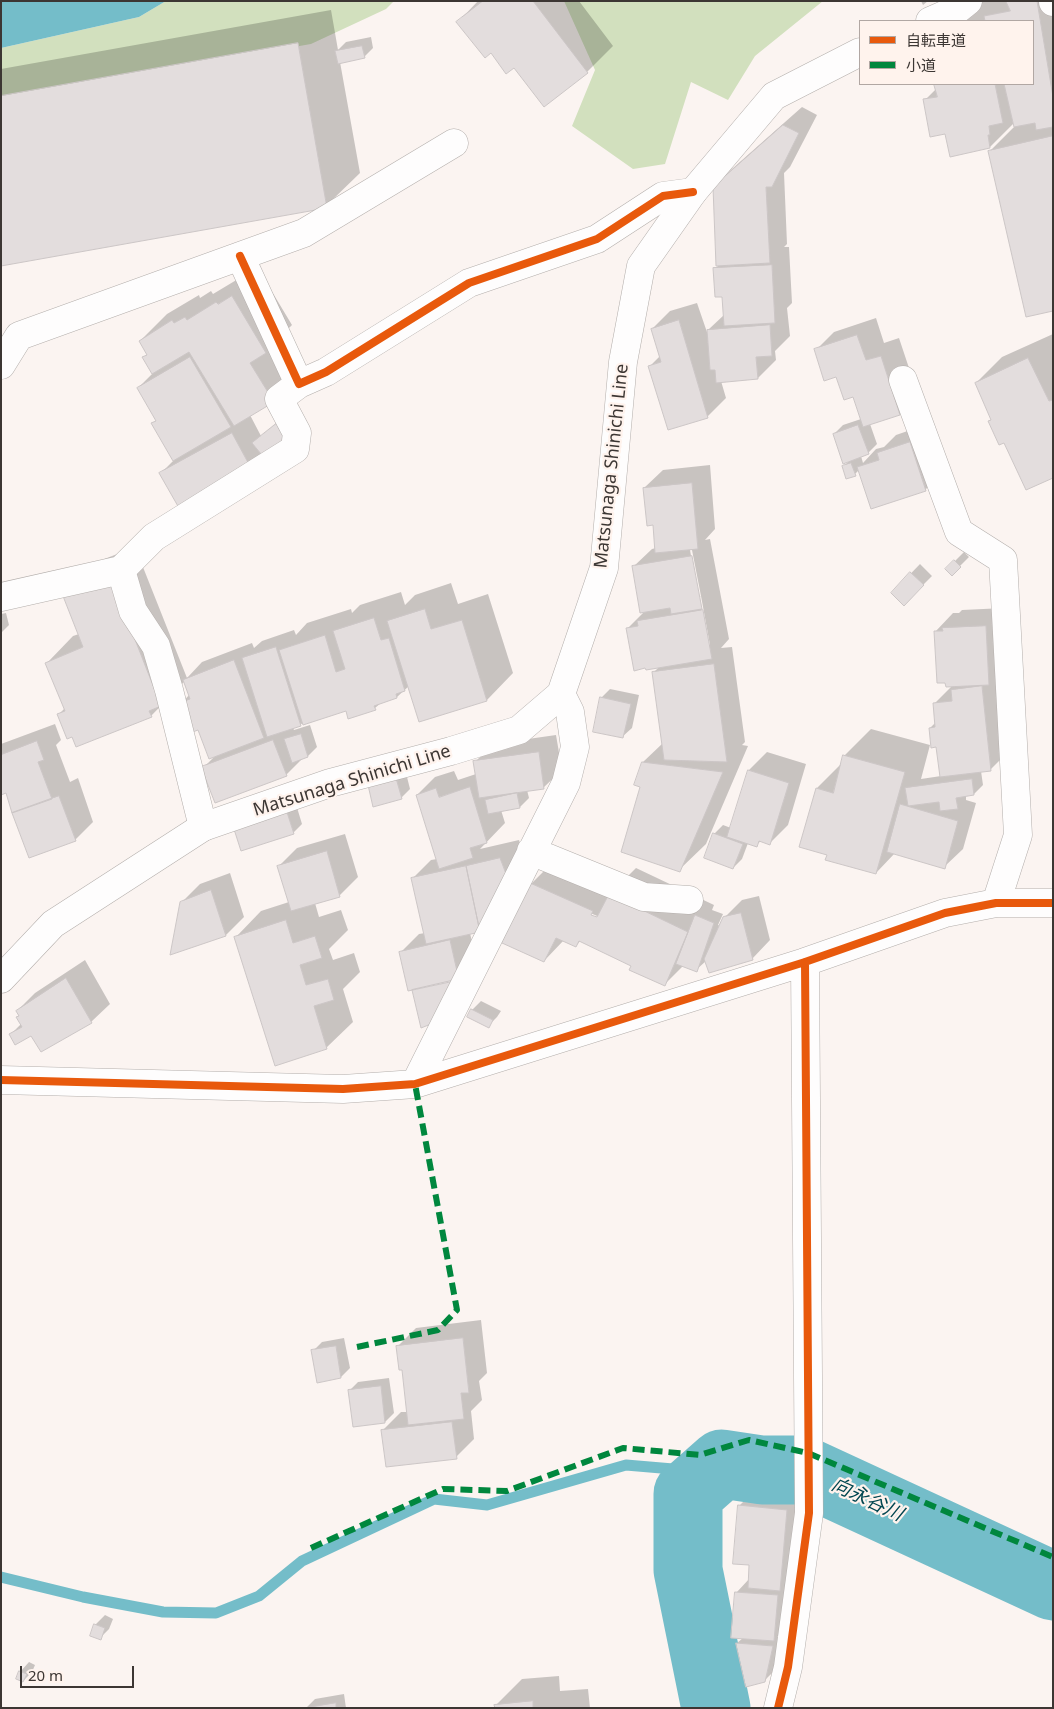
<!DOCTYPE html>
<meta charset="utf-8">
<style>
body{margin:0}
#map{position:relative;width:1054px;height:1709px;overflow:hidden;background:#fbf4f1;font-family:"Noto Sans","Noto Sans JP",sans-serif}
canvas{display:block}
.frame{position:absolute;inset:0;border:2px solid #3c3633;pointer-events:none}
.legend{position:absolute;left:859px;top:20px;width:175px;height:65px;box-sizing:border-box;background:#fff3ed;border:1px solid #b1a7a3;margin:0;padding:6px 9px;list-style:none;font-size:15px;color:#3c3633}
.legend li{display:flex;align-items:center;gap:10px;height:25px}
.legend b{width:25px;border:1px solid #b1a7a3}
.scale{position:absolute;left:20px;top:1666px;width:114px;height:22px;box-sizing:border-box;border:2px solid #3c3633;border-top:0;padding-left:6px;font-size:15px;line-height:18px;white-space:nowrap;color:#3c3633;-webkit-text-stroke:4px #fff3ed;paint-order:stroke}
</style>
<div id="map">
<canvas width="1054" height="1709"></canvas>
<div class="frame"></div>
<ul class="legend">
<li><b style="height:6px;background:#e8590c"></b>自転車道</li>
<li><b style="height:6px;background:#00873e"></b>小道</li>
</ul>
<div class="scale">20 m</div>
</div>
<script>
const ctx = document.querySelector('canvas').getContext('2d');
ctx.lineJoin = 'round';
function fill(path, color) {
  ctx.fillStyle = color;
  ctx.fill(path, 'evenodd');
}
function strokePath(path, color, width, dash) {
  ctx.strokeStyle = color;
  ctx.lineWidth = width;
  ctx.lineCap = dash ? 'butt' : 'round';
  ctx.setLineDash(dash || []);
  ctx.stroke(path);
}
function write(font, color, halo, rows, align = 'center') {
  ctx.font = font + ' "Noto Sans","Noto Sans JP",sans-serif';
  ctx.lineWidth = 4.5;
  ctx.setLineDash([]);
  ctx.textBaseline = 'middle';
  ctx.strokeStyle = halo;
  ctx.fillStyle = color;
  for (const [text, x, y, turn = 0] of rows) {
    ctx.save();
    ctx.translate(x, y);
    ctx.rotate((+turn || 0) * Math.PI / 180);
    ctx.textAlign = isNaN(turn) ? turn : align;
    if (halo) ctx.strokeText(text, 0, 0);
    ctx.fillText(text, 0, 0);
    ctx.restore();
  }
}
fill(new Path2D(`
 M 166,1 L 394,1 L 386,9 L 311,44 L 1,98 L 1,48 L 139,17 Z
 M 564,1 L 823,1 L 755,56 L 728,100 L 691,82 L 665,164 L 633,169 L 572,126 L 595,70 Z`), '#d2e0be');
fill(new Path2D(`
 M 1,1 L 166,1 L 139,17 L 1,48 Z`), '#74bdc9');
fill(new Path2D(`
 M 478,1 L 579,1 L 613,46 L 587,72 L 514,67 L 491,52 L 458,22 Z
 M 921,1 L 928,1 L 923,5 Z
 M 979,1 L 1053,1 L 1053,309 L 989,152 L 1015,126 L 1014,123 L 990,147 L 946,133 L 925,100 L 937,88 L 936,84 L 1033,84 L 1033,21 L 949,21 Z
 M 331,10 L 338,50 L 346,42 L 371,37 L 373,48 L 364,57 L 340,62 L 360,173 L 326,206 L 1,264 L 1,69 Z
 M 802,107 L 817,115 L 790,167 L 784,173 L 787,244 L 784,247 L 789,247 L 792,303 L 787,308 L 790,336 L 775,351 L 776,360 L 758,378 L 721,381 L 726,398 L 708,416 L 669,429 L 650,366 L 660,356 L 652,329 L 670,311 L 697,303 L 709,338 L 708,330 L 725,314 L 723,295 L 714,269 L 718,266 L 714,187 L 732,169 Z
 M 259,270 L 292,325 L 278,339 L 300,374 L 250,415 L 261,436 L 290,412 L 302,428 L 179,506 L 161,473 L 174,460 L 153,424 L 157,420 L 138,388 L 153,373 L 144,357 L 148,354 L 140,341 L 167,314 L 199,295 L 200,298 L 211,291 L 213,294 L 243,276 Z
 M 876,318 L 884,343 L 899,338 L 918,395 L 900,414 L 870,424 L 877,444 L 868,453 L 861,456 L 863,463 L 876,449 L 884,447 L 896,435 L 928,424 L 944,471 L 926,489 L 871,508 L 859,470 L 855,474 L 843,467 L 850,460 L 834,434 L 843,425 L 861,419 L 854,396 L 816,350 L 834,332 Z
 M 1053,334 L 1053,476 L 1005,441 L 989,421 L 992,419 L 976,383 L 1002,357 Z
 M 710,465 L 715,529 L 705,540 L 710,539 L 729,639 L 721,648 L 732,647 L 745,742 L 742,745 L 748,746 L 706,844 L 679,870 L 642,786 L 643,762 L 663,743 L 654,672 L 659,667 L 627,629 L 645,611 L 633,567 L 652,549 L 656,548 L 654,523 L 644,488 L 663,470 ZM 690,550 L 692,550 L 701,596 L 698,596 ZM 701,596 L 710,645 L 708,645 L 699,597 Z
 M 135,547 L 187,678 L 202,662 L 252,643 L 254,648 L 262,641 L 294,630 L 296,635 L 307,623 L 351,609 L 352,613 L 360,605 L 401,592 L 405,605 L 415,595 L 451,583 L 458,604 L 488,594 L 513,673 L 487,700 L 420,721 L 409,686 L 397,697 L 382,702 L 375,708 L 347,710 L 304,722 L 300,725 L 293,728 L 294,730 L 310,725 L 317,747 L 308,756 L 303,758 L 286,775 L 216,802 L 203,768 L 215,756 L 198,728 L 181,704 L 189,695 L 184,682 L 151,716 L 73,735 L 58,715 L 65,708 L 47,663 L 73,636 L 79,634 L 89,565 Z
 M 964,552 L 969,557 L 952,574 L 947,569 Z
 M 920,564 L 932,576 L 904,604 L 892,593 Z
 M 1004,608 L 1009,751 L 991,769 L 981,771 L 983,785 L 974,794 L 966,795 L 966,800 L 976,803 L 963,849 L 944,867 L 895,853 L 876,873 L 828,854 L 817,788 L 842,763 L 844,756 L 871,729 L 930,745 L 921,779 L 941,776 L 937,745 L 930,728 L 936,722 L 935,703 L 952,686 L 935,632 L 953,613 L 959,613 L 962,610 Z
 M 6,613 L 9,625 L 1,633 L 1,614 Z
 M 610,689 L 639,695 L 632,728 L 622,737 L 601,698 Z
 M 55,724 L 61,740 L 56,745 L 70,782 L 78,778 L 93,822 L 75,840 L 6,792 L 1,793 L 1,744 Z
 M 556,735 L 562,770 L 543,788 L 527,790 L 529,798 L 520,807 L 501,810 L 505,823 L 480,849 L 519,840 L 526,860 L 470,933 L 476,960 L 461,976 L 413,990 L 401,952 L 419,934 L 425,933 L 412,879 L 431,860 L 437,859 L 417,795 L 435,777 L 454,771 L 458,780 L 476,774 L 475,762 L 493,744 Z
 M 767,752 L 806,764 L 788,825 L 770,843 L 761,841 L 756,845 L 748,843 L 742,859 L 733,868 L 714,834 L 723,825 L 731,828 L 749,770 Z
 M 405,769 L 410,789 L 401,798 L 374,806 Z
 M 295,801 L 302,824 L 293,833 L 234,827 Z
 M 345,834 L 358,877 L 340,895 L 315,903 L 319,917 L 341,910 L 348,930 L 329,949 L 333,960 L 354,953 L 360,972 L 343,989 L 353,1022 L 326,1048 L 235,938 L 261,911 L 289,902 L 279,866 L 297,848 Z
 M 558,857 L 619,885 L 636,868 L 714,905 L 712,910 L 723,914 L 718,925 L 720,926 L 724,918 L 742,900 L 759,896 L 770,940 L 752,959 L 706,961 L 696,970 L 684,965 L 664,985 L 633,965 L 581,940 L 576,946 L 564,940 L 544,961 L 504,943 L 532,883 ZM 588,912 L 604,919 L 603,921 L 587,914 Z
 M 230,873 L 244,917 L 226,935 L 171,953 L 181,903 L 200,884 Z
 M 85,960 L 110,1004 L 91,1022 L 11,1034 L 21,1024 L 17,1011 L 35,993 Z
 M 481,1001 L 501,1011 L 497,1017 L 488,1026 L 472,1010 Z
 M 481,1320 L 487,1373 L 479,1381 L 482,1400 L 471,1411 L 474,1439 L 456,1457 L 382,1431 L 401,1412 L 407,1412 L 403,1368 L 398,1346 L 416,1328 Z
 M 344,1338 L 350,1368 L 341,1377 L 313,1351 L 322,1342 Z
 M 389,1378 L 394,1413 L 385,1422 L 349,1391 L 358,1382 Z
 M 757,1488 L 804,1492 L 792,1621 L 777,1637 L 781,1637 L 773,1672 L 764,1681 L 747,1686 L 737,1643 L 743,1638 L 736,1593 L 750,1578 L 751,1564 L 739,1506 Z
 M 105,1615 L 113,1619 L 109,1629 L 100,1638 L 92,1635 L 96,1624 Z
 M 29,1662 L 35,1665 L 32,1672 L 23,1681 L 20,1672 Z
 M 559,1676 L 560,1691 L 588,1689 L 590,1708 L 496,1708 L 496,1705 L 522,1679 Z
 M 344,1694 L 346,1708 L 306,1708 L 315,1699 Z`), '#0003');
strokePath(new Path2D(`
 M 1,1577 L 83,1597 L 163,1612 L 216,1613 L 259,1596 L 302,1561 L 434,1499 L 487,1505 L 626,1465 L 673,1469 L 722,1464`), '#74bdc9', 11);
strokePath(new Path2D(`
 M 716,1708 L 688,1570 L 688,1494 L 722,1464 L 762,1470 L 802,1470 L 1053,1586`), '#74bdc9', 69);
const building = new Path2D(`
 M 483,1 L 533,1 L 588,73 L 544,107 L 514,68 L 506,74 L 491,53 L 485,58 L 456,22 Z
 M 1006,1 L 1037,1 L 1053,97 L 1053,127 L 1036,130 L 1035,123 L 1014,127 L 1004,84 L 1033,84 L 1033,21 L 985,21 L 984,16 L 1010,11 Z
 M 298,43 L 327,208 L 1,266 L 1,96 Z
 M 362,46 L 365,58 L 338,64 L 335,51 Z
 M 934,84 L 995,84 L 1003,123 L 989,126 L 990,135 L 988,135 L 990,148 L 950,157 L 945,134 L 930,137 L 923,99 L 937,97 Z
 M 783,125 L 799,133 L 772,187 L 766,187 L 770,263 L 716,266 L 713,187 Z
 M 1053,136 L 1053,311 L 1026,317 L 988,151 Z
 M 772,265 L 775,323 L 724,326 L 722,297 L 715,297 L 713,268 Z
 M 232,296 L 266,353 L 250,363 L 274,402 L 234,426 L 189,352 L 152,374 L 142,357 L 147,355 L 139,341 L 172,320 L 174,323 L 185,317 L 187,320 L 216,302 L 218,304 Z
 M 679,320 L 708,418 L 668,430 L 648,366 L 661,362 L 651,329 Z
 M 770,325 L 772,356 L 756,357 L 758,379 L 716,383 L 715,370 L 710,370 L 707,330 Z
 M 857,335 L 866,360 L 881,356 L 900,415 L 863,427 L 853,397 L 844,400 L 836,377 L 824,381 L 814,349 Z
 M 190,357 L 231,427 L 173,461 L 151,423 L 156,421 L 137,388 Z
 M 1028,358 L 1049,401 L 1053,400 L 1053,478 L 1026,490 L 1004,443 L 999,445 L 988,421 L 991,420 L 975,383 Z
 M 281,420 L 294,438 L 266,460 L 252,443 Z
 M 858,425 L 869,454 L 843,464 L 833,434 Z
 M 232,433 L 251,468 L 179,508 L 159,473 Z
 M 910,442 L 926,491 L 871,509 L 857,467 L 879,460 L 877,453 Z
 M 851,463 L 856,476 L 846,479 L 842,466 Z
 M 692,483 L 698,549 L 655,553 L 653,525 L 647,526 L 643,488 Z
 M 692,556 L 702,609 L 671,614 L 670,608 L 640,613 L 632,566 Z
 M 954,560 L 961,567 L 952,576 L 945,569 Z
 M 910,572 L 924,585 L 904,606 L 891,593 Z
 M 109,573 L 161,706 L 149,711 L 152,717 L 76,747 L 72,737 L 67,739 L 57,714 L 65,711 L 45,663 L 83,647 L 61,591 Z
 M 425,609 L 431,629 L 462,620 L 487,701 L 419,722 L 387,621 Z
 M 703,610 L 712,659 L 646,670 L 645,668 L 634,671 L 626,628 L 638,626 L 637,621 Z
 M 374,618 L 381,640 L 389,638 L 405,691 L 396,694 L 397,698 L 374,706 L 376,710 L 348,719 L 346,711 L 303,725 L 279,650 L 325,635 L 336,672 L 345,669 L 333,631 Z
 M 986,626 L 989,685 L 946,687 L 945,683 L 937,683 L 934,631 L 943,631 L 942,628 Z
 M 276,647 L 301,726 L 267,737 L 242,658 Z
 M 234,660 L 264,738 L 209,759 L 198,730 L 190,733 L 179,703 L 190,699 L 183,680 Z
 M 714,664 L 727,762 L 664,760 L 652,672 Z
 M 982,686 L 991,771 L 940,777 L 936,747 L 931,748 L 929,728 L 935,727 L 933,703 L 952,701 L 951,690 Z
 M 600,697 L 631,704 L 623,738 L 593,732 Z
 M 301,734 L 308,757 L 292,763 L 284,739 Z
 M 273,740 L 287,776 L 215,803 L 201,767 Z
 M 37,741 L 44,760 L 38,762 L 52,799 L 12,813 L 6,793 L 1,795 L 1,755 Z
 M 539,752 L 544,789 L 479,798 L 473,761 Z
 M 843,755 L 905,772 L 876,874 L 825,860 L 827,855 L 799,847 L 816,788 L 833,793 Z
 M 642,762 L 723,772 L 680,872 L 621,852 L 640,787 L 634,785 Z
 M 748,770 L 789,783 L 770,845 L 759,841 L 757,847 L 727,837 Z
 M 396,778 L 402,799 L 373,807 L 368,785 Z
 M 972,779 L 974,795 L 956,798 L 958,809 L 940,811 L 939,802 L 908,806 L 905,788 Z
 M 470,787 L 487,843 L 470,848 L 473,858 L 439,869 L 416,795 L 436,788 L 439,797 Z
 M 517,793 L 520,808 L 488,814 L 485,800 Z
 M 59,796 L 76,841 L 29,858 L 12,813 Z
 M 900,804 L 958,821 L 945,869 L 887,852 Z
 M 286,809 L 294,834 L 241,851 L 233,826 Z
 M 713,833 L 743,844 L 733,869 L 704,858 Z
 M 327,851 L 340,897 L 291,911 L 277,866 Z
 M 500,858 L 508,879 L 480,932 L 466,866 Z
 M 466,866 L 480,932 L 426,944 L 411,878 Z
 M 530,883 L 593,911 L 591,915 L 597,917 L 609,894 L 688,932 L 665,986 L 629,970 L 631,966 L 579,941 L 576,947 L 556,938 L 544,962 L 502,943 Z
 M 211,890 L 226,936 L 170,955 L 180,902 Z
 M 741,913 L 753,960 L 709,973 L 704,959 L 723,917 Z
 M 695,915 L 714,923 L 697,972 L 676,964 Z
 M 286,920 L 293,943 L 315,936 L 322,958 L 300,965 L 306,985 L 328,979 L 334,1000 L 314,1006 L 327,1049 L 275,1066 L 234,937 Z
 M 450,940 L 459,980 L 408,991 L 399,952 Z
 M 66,978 L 92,1023 L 41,1052 L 31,1036 L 15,1045 L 9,1034 L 22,1027 L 16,1017 L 19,1016 L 16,1011 Z
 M 455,980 L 431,1024 L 421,1028 L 412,990 Z
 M 471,1009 L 493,1020 L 489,1028 L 467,1017 Z
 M 463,1338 L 469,1393 L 461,1393 L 464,1419 L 408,1425 L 402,1370 L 399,1370 L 396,1346 Z
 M 336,1346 L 341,1378 L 317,1383 L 311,1350 Z
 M 381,1386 L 385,1423 L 353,1427 L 348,1390 Z
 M 452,1422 L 457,1459 L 386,1467 L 381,1430 Z
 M 738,1505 L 787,1510 L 780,1591 L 748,1588 L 749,1565 L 733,1564 Z
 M 735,1592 L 778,1595 L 774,1641 L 731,1638 Z
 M 94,1624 L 105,1628 L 101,1640 L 90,1636 Z
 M 736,1643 L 773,1646 L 765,1682 L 746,1687 Z
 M 19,1671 L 27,1674 L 23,1682 L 16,1679 Z
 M 533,1701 L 533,1708 L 495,1708 L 494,1705 Z
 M 336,1703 L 336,1708 L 305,1708 Z`);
fill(building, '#e3dddd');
strokePath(building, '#ccc6c6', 1);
const minor = new Path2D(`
 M 1053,1 L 1053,2
 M 240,256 L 299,384 L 326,372 L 469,283 L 597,239 L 663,196 L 693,192
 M 1,365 L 19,336 L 304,233 L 454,143
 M 903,380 L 959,532 L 1003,560 L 1018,835 L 996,903
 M 1,597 L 121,570
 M 203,827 L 169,690 L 156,646 L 133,611 L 121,570 L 154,537 L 295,449 L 297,433 L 279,399 L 299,384
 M 531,851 L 644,897 L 689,900
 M 1,1080 L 343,1089 L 415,1084 L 805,962 L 945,913 L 996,903 L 1053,903
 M 415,1084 L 566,783 L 575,747 L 570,712 L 561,694
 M 778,1708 L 788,1667 L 809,1513 L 805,962`);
const major = new Path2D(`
 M 930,21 L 958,9 L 968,1
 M 1,979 L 53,924 L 203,827 L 330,783 L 451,751 L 519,730 L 561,694 L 604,568 L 623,362 L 641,266 L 693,192 L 774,96 L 860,52`);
strokePath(minor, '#b3aeab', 29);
strokePath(major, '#b3aeab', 29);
strokePath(minor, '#fefdfd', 28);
strokePath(major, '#fefdfd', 28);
strokePath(new Path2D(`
 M 357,1347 L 438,1330 L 457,1310 L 415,1084
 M 311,1548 L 443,1489 L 507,1491 L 623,1448 L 700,1455 L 749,1440 L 808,1453 L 1053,1557`), '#00873e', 6, [12, 6]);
strokePath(new Path2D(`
 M 240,256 L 299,384 L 326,372 L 469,283 L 597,239 L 663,196 L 693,192
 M 1,1080 L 343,1089 L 415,1084 L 805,962 L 945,913 L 996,903 L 1053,903
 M 778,1708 L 788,1667 L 809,1513 L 805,962`), '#e8590c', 8);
write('18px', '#3c3633', '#fff3ed', [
 ["Matsunaga Shinichi Line",612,466,-84],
 ["Matsunaga Shinichi Line",352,781,-17]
]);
write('italic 19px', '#024650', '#fff3ed', [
 ["向永谷川",867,1500,25]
]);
</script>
